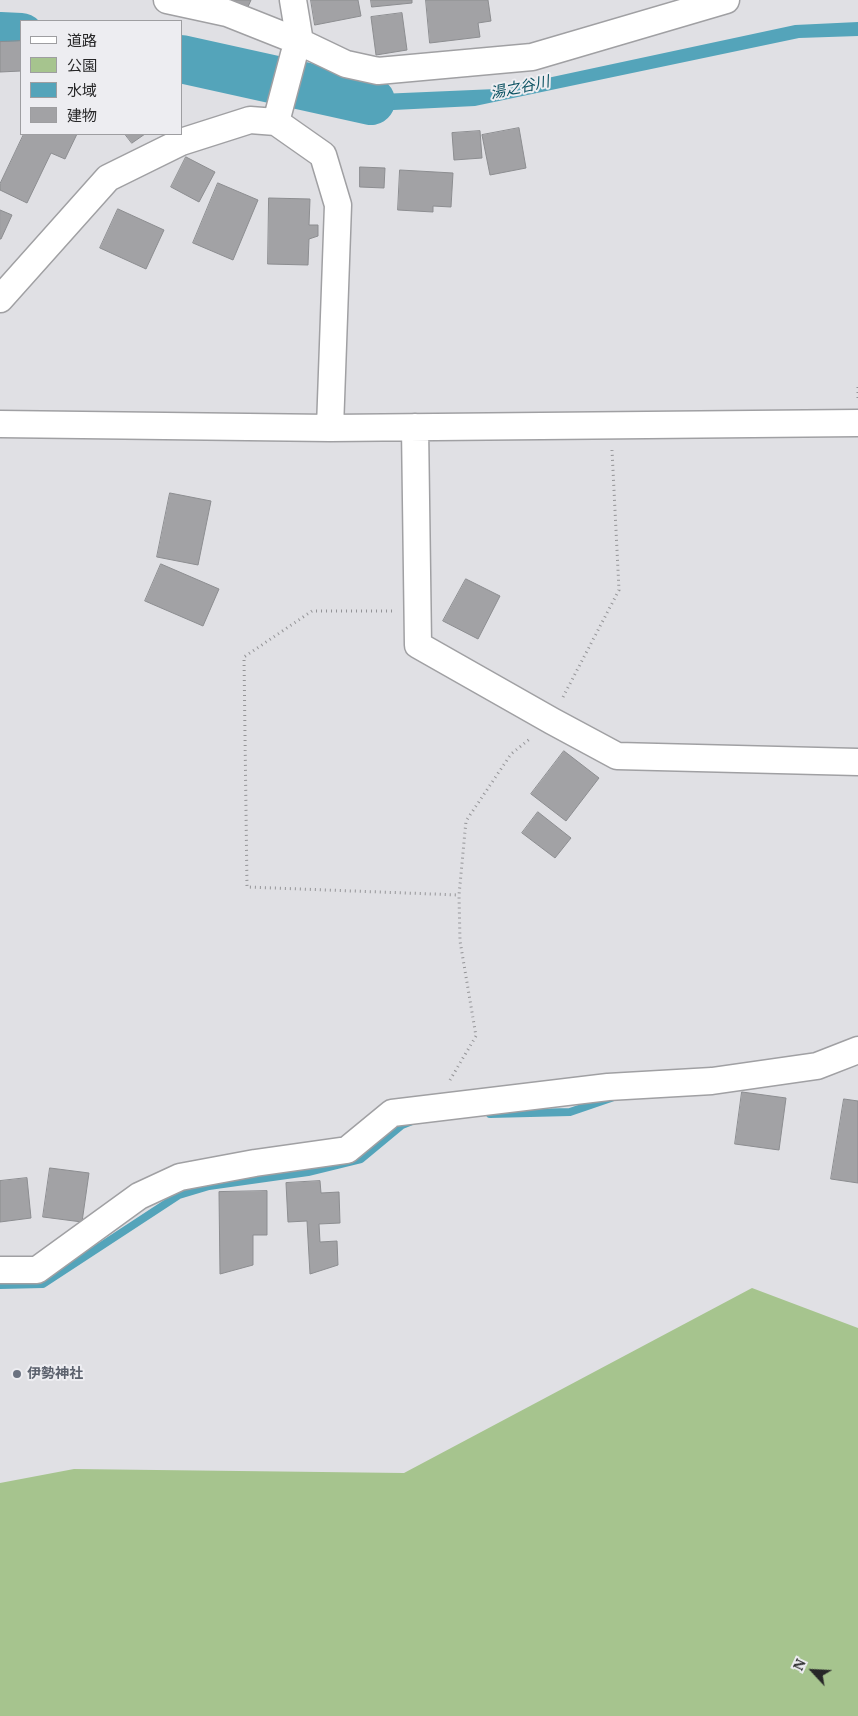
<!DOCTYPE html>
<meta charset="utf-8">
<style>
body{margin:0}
#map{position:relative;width:858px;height:1716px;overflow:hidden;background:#e0e0e4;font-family:"PT Serif","Noto Sans JP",serif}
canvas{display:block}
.legend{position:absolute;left:20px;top:20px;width:162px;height:115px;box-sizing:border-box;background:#ededf1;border:1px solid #9e9ea1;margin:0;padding:6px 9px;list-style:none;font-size:15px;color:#272728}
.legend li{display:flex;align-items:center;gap:10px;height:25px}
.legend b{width:25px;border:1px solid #9e9ea1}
.north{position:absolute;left:788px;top:1646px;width:50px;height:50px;-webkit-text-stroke:4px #ededf1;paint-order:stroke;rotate:295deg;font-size:14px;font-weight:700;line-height:20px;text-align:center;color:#272728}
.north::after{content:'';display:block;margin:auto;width:18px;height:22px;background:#272728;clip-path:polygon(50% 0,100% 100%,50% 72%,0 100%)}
</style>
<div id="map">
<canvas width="858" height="1716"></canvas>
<ul class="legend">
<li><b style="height:6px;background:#fff"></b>道路</li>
<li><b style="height:14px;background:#a6c48e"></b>公園</li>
<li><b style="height:14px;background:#54a4ba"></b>水域</li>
<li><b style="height:14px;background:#a2a2a5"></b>建物</li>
</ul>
<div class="north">N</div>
</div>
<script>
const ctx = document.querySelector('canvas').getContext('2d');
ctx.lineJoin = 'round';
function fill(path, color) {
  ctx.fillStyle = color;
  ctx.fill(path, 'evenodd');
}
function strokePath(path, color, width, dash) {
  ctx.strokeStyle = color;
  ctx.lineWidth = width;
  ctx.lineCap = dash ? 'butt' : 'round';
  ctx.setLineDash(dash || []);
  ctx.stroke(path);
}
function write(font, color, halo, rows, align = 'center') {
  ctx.font = font + ' "PT Serif","Noto Sans JP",serif';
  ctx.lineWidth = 4;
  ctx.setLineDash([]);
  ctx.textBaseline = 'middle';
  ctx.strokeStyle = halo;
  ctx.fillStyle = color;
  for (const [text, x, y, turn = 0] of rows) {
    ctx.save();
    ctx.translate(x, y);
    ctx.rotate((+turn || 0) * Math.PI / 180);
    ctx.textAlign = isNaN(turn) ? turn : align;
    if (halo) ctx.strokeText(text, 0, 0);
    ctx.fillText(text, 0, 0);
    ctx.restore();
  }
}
fill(new Path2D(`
 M 752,1288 L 858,1328 L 858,1716 L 0,1716 L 0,1483 L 74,1469 L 404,1473 Z`), '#a6c48e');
fill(new Path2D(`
 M 858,22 L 858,36 L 799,38 L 475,106 L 373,111 L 304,94 L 308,79 L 380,94 L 496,89 L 795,25 Z`), '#54a4ba');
strokePath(new Path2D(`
 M 490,1114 L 570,1112 L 611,1098
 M 0,1285 L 43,1284 L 179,1195 L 209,1186 L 308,1172 L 361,1159 L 402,1125 L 412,1121`), '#54a4ba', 8);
strokePath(new Path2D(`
 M 0,36 L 21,37
 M 181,59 L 371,101`), '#54a4ba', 48);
const building = new Path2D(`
 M 228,0 L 251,0 L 247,9 Z
 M 311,0 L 358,0 L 361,16 L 315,25 Z
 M 371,0 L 412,0 L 412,3 L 372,7 Z
 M 426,0 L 488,0 L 491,21 L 478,23 L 480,37 L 430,43 Z
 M 402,13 L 407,50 L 376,55 L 371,17 Z
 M 21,41 L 21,71 L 0,72 L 0,42 Z
 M 519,128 L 526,168 L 490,175 L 482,135 Z
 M 480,131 L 482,158 L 454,160 L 452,133 Z
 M 24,134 L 77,134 L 65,159 L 51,153 L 27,203 L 0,190 L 0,184 Z
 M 125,134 L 145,134 L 132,143 Z
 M 186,157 L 215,172 L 199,202 L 171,187 Z
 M 360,167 L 385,168 L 384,188 L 360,187 Z
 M 400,170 L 453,173 L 451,207 L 433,206 L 433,212 L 398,210 Z
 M 218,183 L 258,200 L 233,260 L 193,243 Z
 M 269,198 L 310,199 L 309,225 L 318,225 L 318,236 L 309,239 L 308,265 L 268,264 Z
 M 118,209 L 164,230 L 146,269 L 100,248 Z
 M 0,210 L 12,215 L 1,239 L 0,239 Z
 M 170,493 L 211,501 L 198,565 L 157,557 Z
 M 161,564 L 219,589 L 203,626 L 145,601 Z
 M 466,579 L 500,596 L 478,639 L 443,621 Z
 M 564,751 L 599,778 L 566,821 L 531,794 Z
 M 538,812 L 571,838 L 555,858 L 522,833 Z
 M 742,1092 L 786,1098 L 779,1150 L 735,1144 Z
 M 844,1099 L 858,1101 L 858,1183 L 831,1179 Z
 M 50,1168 L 89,1173 L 82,1222 L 43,1217 Z
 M 27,1178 L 31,1218 L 0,1222 L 0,1181 Z
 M 320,1181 L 321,1193 L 339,1192 L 340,1223 L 319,1224 L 320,1242 L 337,1241 L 338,1265 L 310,1274 L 307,1221 L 288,1222 L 286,1183 Z
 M 267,1191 L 267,1235 L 253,1235 L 253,1265 L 220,1274 L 219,1192 Z`);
fill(building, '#a2a2a5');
strokePath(building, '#8c8d90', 1);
const street = new Path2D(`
 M 167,0 L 227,13 L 300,42 L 346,64 L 378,71 L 532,57 L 726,0
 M 276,122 L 294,54 L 300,42 L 293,0
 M 0,299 L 108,178 L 181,142 L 250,120 L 276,122 L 323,155 L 338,205 L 330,428
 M 0,424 L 330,428 L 858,423
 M 415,427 L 418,645 L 552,721 L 617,756 L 858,762
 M 0,1270 L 37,1270 L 139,1196 L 180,1177 L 255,1163 L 347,1150 L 392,1113 L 608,1087 L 712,1081 L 817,1066 L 858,1050`);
strokePath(street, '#a0a0a3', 29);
strokePath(new Path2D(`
 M 858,398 L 858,385
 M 392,611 L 312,611 L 244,657 L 247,887 L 459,895
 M 563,697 L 619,590 L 612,450
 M 450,1080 L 476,1036 L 460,941 L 459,895 L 466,821 L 511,754 L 531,738`), '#949497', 3, [1, 4]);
strokePath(street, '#fff', 26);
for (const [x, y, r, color] of [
 [17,1374,5,"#6b7280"]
]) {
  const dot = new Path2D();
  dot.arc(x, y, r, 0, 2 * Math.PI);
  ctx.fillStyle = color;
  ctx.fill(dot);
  strokePath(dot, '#ededf1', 2);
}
write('bold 14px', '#5b616d', '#ededf1', [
 ["伊勢神社",27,1374]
], 'left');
write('italic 15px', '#0c5262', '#ededf1', [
 ["湯之谷川",520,88,-12]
]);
</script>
